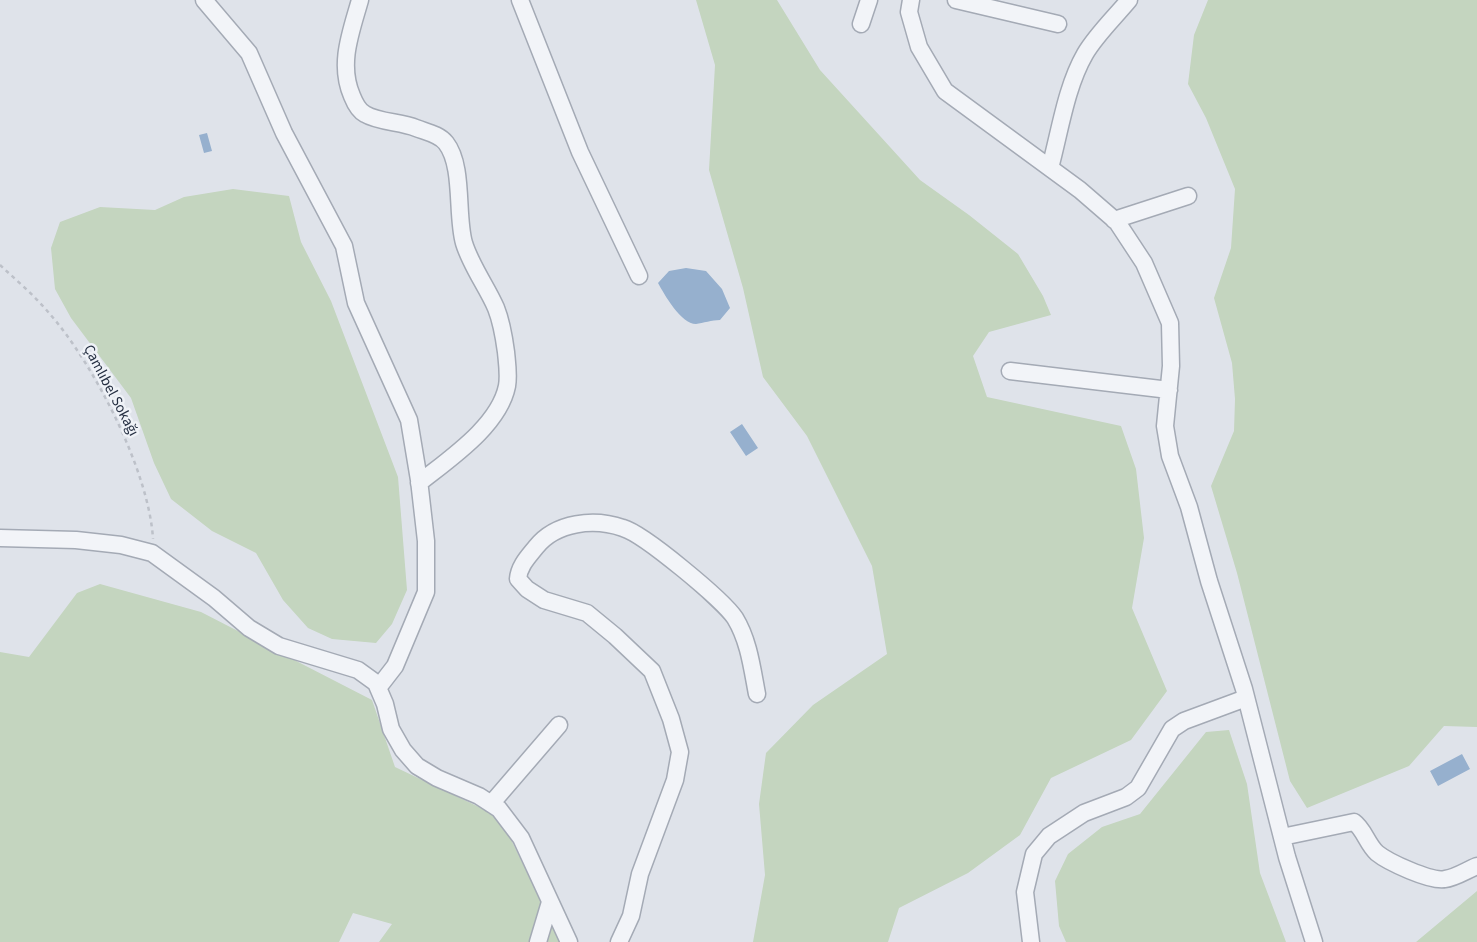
<!DOCTYPE html>
<meta charset="utf-8">
<style>
body{margin:0}
canvas{display:block;background:#dfe3ea}
</style>
<canvas width="1477" height="942"></canvas>
<script>
const ctx = document.querySelector('canvas').getContext('2d');
ctx.lineJoin = 'round';
function fill(path, color) {
  ctx.fillStyle = color;
  ctx.fill(path, 'evenodd');
}
function strokePath(path, color, width, dash) {
  ctx.strokeStyle = color;
  ctx.lineWidth = width;
  ctx.lineCap = dash ? 'butt' : 'round';
  ctx.setLineDash(dash || []);
  ctx.stroke(path);
}
function write(font, color, halo, rows, align = 'center') {
  ctx.font = font + ' "Source Sans 3",sans-serif';
  ctx.lineWidth = 5;
  ctx.setLineDash([]);
  ctx.textBaseline = 'middle';
  ctx.strokeStyle = halo;
  ctx.fillStyle = color;
  for (const [text, x, y, turn = 0] of rows) {
    ctx.save();
    ctx.translate(x, y);
    ctx.rotate((+turn || 0) * Math.PI / 180);
    ctx.textAlign = isNaN(turn) ? turn : align;
    if (halo) ctx.strokeText(text, 0, 0);
    ctx.fillText(text, 0, 0);
    ctx.restore();
  }
}
fill(new Path2D(`
 M 696,0 L 777,0 L 820,70 L 920,180 L 969,215 L 1018,254 L 1043,296 L 1051,315 L 989,332 L 973,356 L 987,397 L 1121,426 L 1136,469 L 1144,538 L 1132,608 L 1167,691 L 1131,740 L 1051,778 L 1020,835 L 968,873 L 899,908 L 888,942 L 753,942 L 765,875 L 759,804 L 766,753 L 813,705 L 887,654 L 872,566 L 807,436 L 763,377 L 743,288 L 709,170 L 715,65 Z
 M 1208,0 L 1477,0 L 1477,727 L 1444,726 L 1409,766 L 1307,808 L 1290,781 L 1237,573 L 1211,486 L 1234,431 L 1235,399 L 1232,363 L 1214,298 L 1231,248 L 1235,189 L 1206,118 L 1188,84 L 1194,35 Z
 M 233,189 L 289,196 L 301,242 L 331,301 L 398,477 L 407,590 L 392,624 L 376,643 L 332,639 L 308,628 L 283,600 L 256,553 L 212,531 L 171,499 L 154,463 L 131,398 L 71,318 L 55,289 L 51,248 L 60,222 L 100,207 L 155,210 L 184,197 Z
 M 100,584 L 201,612 L 372,700 L 395,767 L 500,817 L 561,942 L 379,942 L 392,924 L 353,913 L 339,942 L 0,942 L 0,652 L 29,657 L 77,593 Z
 M 1229,730 L 1247,784 L 1260,873 L 1286,942 L 1066,942 L 1059,926 L 1055,881 L 1068,854 L 1102,827 L 1140,814 L 1206,732 Z
 M 1477,891 L 1477,942 L 1416,942 Z`), '#c4d5bf');
fill(new Path2D(`
 M 207,133 L 212,151 L 204,153 L 199,135 Z
 M 686,268 L 706,271 L 722,289 L 730,308 L 720,320 C 712,320 703,323 696,324 C 681,324 664,294 658,283 L 669,271 Z
 M 742,424 L 758,448 L 746,456 L 730,432 Z
 M 1462,754 L 1470,769 L 1438,786 L 1430,771 Z`), '#96b0ce');
const minor = new Path2D(`
 M 204,0 L 249,53 L 284,133 L 344,246 L 356,303 L 409,420 L 419,480 L 426,541 L 426,592 L 395,666 L 378,688
 M 360,0 C 351,32 338,64 352,96 C 354,101 359,111 365,114 C 378,122 401,122 416,128 C 426,132 439,134 446,143 C 464,166 456,216 464,243 C 471,266 487,287 496,308 C 502,323 504,337 506,352 C 507,363 509,375 507,386 C 499,426 449,459 419,483
 M 520,0 L 580,152 L 639,276
 M 911,0 L 909,12 L 919,47 L 945,91 L 1080,190 L 1117,222 L 1144,263 L 1170,323 L 1171,366 L 1165,426 L 1170,456 L 1189,507 L 1209,581 L 1244,689 L 1287,857 L 1314,942
 M 956,0 L 1058,24
 M 861,24 L 869,0
 M 1050,168 C 1060,131 1066,87 1085,54 C 1096,35 1115,17 1129,0
 M 1114,220 L 1188,196
 M 1010,371 L 1169,390
 M 0,538 L 76,540 L 121,545 L 152,553 L 214,598 L 249,628 L 279,646 L 358,670 L 376,683 L 385,704 L 391,729 L 403,750 L 417,766 L 437,778 L 479,796 L 499,809 L 521,838 L 569,942
 M 491,804 L 559,725
 M 1282,837 L 1354,822 C 1364,829 1367,844 1377,853 C 1388,862 1431,882 1445,879 C 1455,878 1467,870 1477,866
 M 538,942 L 550,902
 M 619,942 L 631,916 L 640,874 L 675,780 L 680,752 L 671,719 L 652,671 L 615,636 L 587,613 L 544,600 L 527,589 L 518,579 C 519,566 528,557 536,547 C 556,522 594,518 623,528 C 644,534 723,600 735,618 C 749,641 752,668 757,694
 M 1031,942 L 1025,892 L 1034,854 L 1049,836 L 1084,813 L 1126,797 L 1138,788 L 1172,729 L 1184,721 L 1246,698`);
strokePath(minor, '#a4aab5', 19);
strokePath(new Path2D(`
 M 0,265 C 16,280 34,295 49,313 C 94,364 149,471 153,539`), '#bdc1c9', 2.5, [4, 4]);
strokePath(minor, '#f2f4f8', 16);
write('15px', '#263043', '#eff2f7', [
 ["Çamlıbel Sokağı",110,391,62]
]);
</script>
